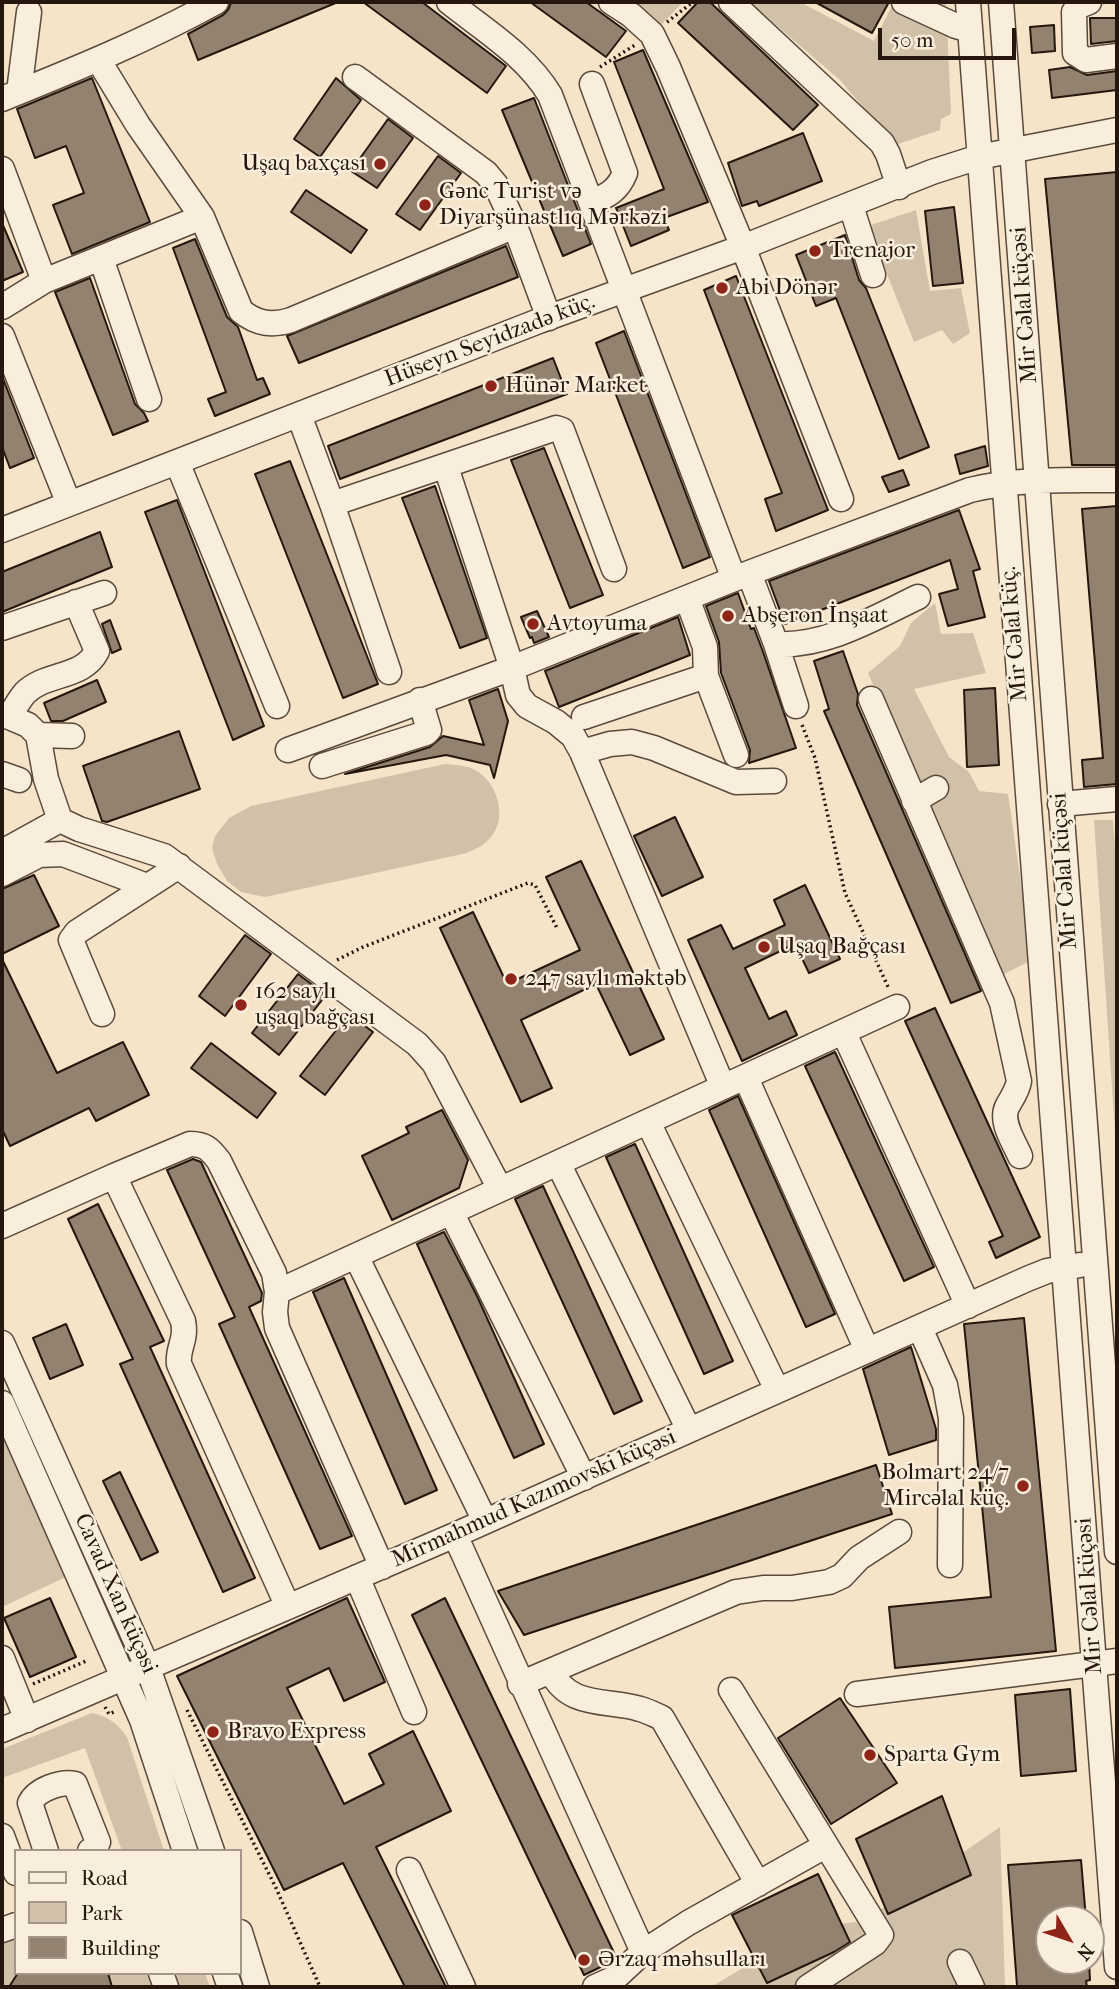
<!DOCTYPE html>
<meta charset="utf-8">
<style>
body{margin:0}
#map{position:relative;width:1119px;height:1989px;overflow:hidden;background:#f6e4c9;font-family:"IM FELL French Canon",serif}
canvas{display:block}
.frame{position:absolute;inset:0;border:4px solid #25170d;pointer-events:none}
.legend{position:absolute;left:14px;top:1849px;width:228px;height:126px;box-sizing:border-box;background:#f9eddc;border:2px solid #a49789;margin:0;padding:9px 12px;list-style:none;font-size:21px;color:#25170d}
.legend li{display:flex;align-items:center;gap:14px;height:35px}
.legend b{width:35px;border:2px solid #a49789}
.north{position:absolute;left:1035px;top:1905px;width:70px;height:70px;box-sizing:border-box;background:#f9eddc;border:2px solid #a49789;border-radius:50%;rotate:129deg;font-size:19px;font-weight:700;line-height:28px;text-align:center;color:#25170d}
.north::after{content:'';display:block;margin:auto;width:24px;height:32px;background:#8f2418;clip-path:polygon(50% 0,100% 100%,50% 72%,0 100%)}
.scale{position:absolute;left:878px;top:28px;width:138px;height:32px;box-sizing:border-box;border:4px solid #25170d;border-top:0;padding-left:9px;font-size:21px;line-height:24px;white-space:nowrap;color:#25170d;-webkit-text-stroke:5px #f9eddc;paint-order:stroke}
</style>
<div id="map">
<canvas width="1119" height="1989"></canvas>
<div class="frame"></div>
<ul class="legend">
<li><b style="height:9px;background:#f9eddc"></b>Road</li>
<li><b style="height:19px;background:#d2c1a9"></b>Park</li>
<li><b style="height:19px;background:#92826f"></b>Building</li>
</ul>
<div class="north">N</div>
<div class="scale">50 m</div>
</div>
<script>
const ctx = document.querySelector('canvas').getContext('2d');
ctx.lineJoin = 'round';
function fill(path, color) {
  ctx.fillStyle = color;
  ctx.fill(path, 'evenodd');
}
function strokePath(path, color, width, dash) {
  ctx.strokeStyle = color;
  ctx.lineWidth = width;
  ctx.lineCap = dash ? 'butt' : 'round';
  ctx.setLineDash(dash || []);
  ctx.stroke(path);
}
function write(font, color, halo, rows, align = 'center') {
  ctx.font = font + ' "IM FELL French Canon",serif';
  ctx.lineWidth = 5;
  ctx.setLineDash([]);
  ctx.textBaseline = 'middle';
  ctx.strokeStyle = halo;
  ctx.fillStyle = color;
  for (const [text, x, y, turn = 0] of rows) {
    ctx.save();
    ctx.translate(x, y);
    ctx.rotate((+turn || 0) * Math.PI / 180);
    ctx.textAlign = isNaN(turn) ? turn : align;
    if (halo) ctx.strokeText(text, 0, 0);
    ctx.fillText(text, 0, 0);
    ctx.restore();
  }
}
fill(new Path2D(`
 M 623,2 L 683,2 L 659,27 Z
 M 749,2 L 800,2 L 874,41 L 894,2 L 946,2 L 951,114 L 941,119 L 940,130 L 895,145 L 840,80 Z
 M 916,210 L 930,291 L 961,288 L 970,333 L 953,344 L 942,330 L 914,342 L 868,226 Z
 M 935,603 L 941,634 L 973,633 L 986,673 L 914,689 L 949,757 L 969,772 L 979,791 L 1008,794 L 1032,960 L 998,977 L 868,673 L 900,646 L 911,623 Z
 M 445,764 C 456,765 467,765 477,771 C 500,786 509,823 486,842 C 481,847 473,850 467,853 L 265,897 L 241,892 L 227,881 L 217,864 L 212,848 L 215,836 L 229,818 L 251,806 Z
 M 1094,820 L 1113,820 L 1117,873 L 1117,1162 Z
 M 2,1428 L 68,1576 L 2,1607 Z
 M 92,1713 C 109,1717 117,1723 127,1737 L 164,1851 L 122,1851 L 85,1748 L 2,1778 L 2,1749 Z
 M 1000,1827 L 1005,1987 L 711,1987 L 811,1927 L 864,1921 Z
 M 16,1935 L 16,1973 L 18,1973 L 11,1987 L 2,1987 L 2,1941 Z
 M 107,1973 L 147,1973 L 152,1987 L 112,1987 Z
 M 171,1973 L 205,1973 L 210,1987 L 177,1987 Z`), '#d2c1a9');
const building = new Path2D(`
 M 235,2 L 338,2 L 198,60 L 188,34 L 223,15 L 228,10 L 231,3 Z
 M 363,2 L 422,2 L 506,66 L 487,93 Z
 M 530,2 L 586,2 L 626,31 L 606,57 Z
 M 698,2 L 710,2 L 818,105 L 793,130 L 678,23 Z
 M 815,2 L 889,2 L 872,33 Z
 M 1090,18 L 1117,18 L 1117,41 L 1091,44 Z
 M 1054,25 L 1055,51 L 1032,53 L 1030,27 Z
 M 643,50 L 708,202 L 664,218 L 669,230 L 631,246 L 616,208 L 664,189 L 614,62 Z
 M 1070,67 L 1087,75 L 1117,71 L 1117,90 L 1052,98 L 1049,70 Z
 M 92,78 L 150,222 L 72,254 L 53,205 L 84,193 L 66,146 L 35,158 L 17,109 Z
 M 336,78 L 361,100 L 320,157 L 294,139 Z
 M 534,98 L 591,244 L 563,256 L 502,110 Z
 M 388,119 L 413,138 L 377,188 L 351,171 Z
 M 803,133 L 822,181 L 759,206 L 757,201 L 742,206 L 728,163 Z
 M 438,156 L 461,173 L 420,230 L 396,214 Z
 M 1117,172 L 1117,465 L 1072,465 L 1045,179 Z
 M 306,190 L 367,230 L 351,253 L 291,212 Z
 M 954,207 L 963,283 L 933,286 L 925,211 Z
 M 2,223 L 23,272 L 2,281 Z
 M 845,235 L 859,280 L 866,288 L 929,447 L 899,459 L 836,298 L 816,306 L 796,255 Z
 M 195,239 L 227,317 L 238,327 L 257,380 L 263,378 L 270,394 L 215,416 L 208,399 L 226,392 L 173,248 Z
 M 506,246 L 518,277 L 299,363 L 287,336 Z
 M 736,276 L 828,510 L 776,531 L 765,499 L 782,493 L 704,290 Z
 M 90,278 L 135,404 L 144,413 L 148,421 L 113,435 L 55,292 Z
 M 624,331 L 710,557 L 683,568 L 596,343 Z
 M 553,358 L 567,394 L 340,479 L 328,446 Z
 M 2,376 L 34,458 L 10,468 L 2,447 Z
 M 985,446 L 988,466 L 960,474 L 955,455 Z
 M 544,448 L 603,595 L 570,608 L 511,460 Z
 M 290,461 L 378,684 L 343,698 L 255,474 Z
 M 903,470 L 909,485 L 889,492 L 882,477 Z
 M 435,486 L 487,638 L 460,648 L 402,498 Z
 M 177,500 L 264,726 L 233,740 L 145,512 Z
 M 1117,506 L 1117,784 L 1084,787 L 1082,760 L 1103,758 L 1082,509 Z
 M 959,510 L 980,569 L 973,571 L 985,617 L 948,626 L 939,594 L 958,589 L 950,560 L 785,624 L 769,581 Z
 M 100,532 L 112,567 L 2,612 L 2,572 Z
 M 738,593 L 751,629 L 754,628 L 762,649 L 796,748 L 749,763 L 750,750 L 721,673 L 719,642 L 706,606 Z
 M 537,611 L 549,637 L 534,643 L 532,637 L 530,638 L 521,617 Z
 M 678,617 L 690,655 L 559,707 L 545,671 Z
 M 110,620 L 121,649 L 112,653 L 102,624 Z
 M 843,651 L 858,694 L 857,705 L 981,991 L 951,1003 L 824,711 L 829,709 L 814,661 Z
 M 97,680 L 106,702 L 63,721 L 51,721 L 44,703 Z
 M 995,688 L 999,765 L 967,767 L 964,690 Z
 M 498,689 L 508,721 L 494,778 L 490,765 L 446,755 L 345,774 L 430,747 L 443,736 L 484,745 L 469,700 Z
 M 179,731 L 200,789 L 107,822 L 102,821 L 83,766 Z
 M 675,817 L 703,877 L 662,896 L 634,836 Z
 M 581,861 L 664,1039 L 630,1055 L 596,984 L 521,1020 L 552,1088 L 521,1102 L 440,928 L 473,912 L 507,984 L 580,950 L 546,877 Z
 M 34,875 L 59,926 L 2,954 L 2,889 Z
 M 805,885 L 840,959 L 809,973 L 795,944 L 745,968 L 769,1019 L 786,1011 L 797,1035 L 742,1061 L 688,940 L 721,925 L 733,949 L 785,925 L 774,900 Z
 M 245,935 L 271,954 L 225,1016 L 199,996 Z
 M 2,959 L 57,1073 L 123,1042 L 149,1095 L 96,1121 L 89,1108 L 10,1146 L 2,1129 Z
 M 298,974 L 326,995 L 279,1055 L 252,1033 Z
 M 935,1008 L 1040,1237 L 996,1258 L 989,1242 L 1003,1236 L 905,1021 Z
 M 349,1014 L 373,1032 L 325,1095 L 300,1076 Z
 M 211,1043 L 276,1093 L 257,1118 L 191,1068 Z
 M 835,1052 L 934,1267 L 904,1281 L 805,1066 Z
 M 738,1096 L 835,1314 L 806,1327 L 709,1110 Z
 M 442,1110 L 468,1160 L 459,1188 L 392,1220 L 362,1156 L 409,1133 L 406,1127 Z
 M 635,1144 L 733,1361 L 704,1374 L 606,1157 Z
 M 193,1159 L 201,1162 L 262,1293 L 261,1301 L 249,1307 L 352,1536 L 320,1549 L 219,1324 L 235,1317 L 167,1170 Z
 M 543,1186 L 642,1401 L 614,1414 L 515,1199 Z
 M 98,1204 L 164,1341 L 150,1347 L 255,1578 L 223,1592 L 120,1364 L 133,1359 L 68,1219 Z
 M 444,1232 L 477,1296 L 544,1444 L 514,1458 L 417,1244 Z
 M 344,1278 L 437,1490 L 405,1504 L 313,1292 Z
 M 1024,1318 L 1056,1651 L 895,1668 L 889,1607 L 991,1597 L 964,1324 Z
 M 66,1324 L 83,1365 L 50,1379 L 33,1338 Z
 M 911,1347 L 936,1429 L 936,1440 L 889,1455 L 863,1369 Z
 M 876,1465 L 892,1514 L 524,1635 L 498,1591 Z
 M 120,1472 L 158,1552 L 141,1560 L 103,1481 Z
 M 50,1598 L 76,1657 L 30,1677 L 4,1618 Z
 M 347,1598 L 385,1682 L 344,1701 L 329,1668 L 287,1688 L 344,1804 L 384,1784 L 369,1754 L 413,1731 L 451,1811 L 376,1847 L 446,1987 L 405,1987 L 343,1863 L 284,1890 L 177,1676 Z
 M 445,1598 L 616,1957 L 611,1962 L 584,1975 L 412,1615 Z
 M 1070,1689 L 1076,1771 L 1021,1776 L 1015,1695 Z
 M 840,1698 L 897,1783 L 831,1824 L 778,1738 Z
 M 942,1796 L 971,1875 L 888,1914 L 856,1839 Z
 M 1081,1860 L 1086,1919 L 1049,1919 L 1049,1961 L 1089,1961 L 1090,1980 L 1086,1981 L 1087,1987 L 1017,1986 L 1008,1865 Z
 M 818,1874 L 850,1942 L 834,1952 L 767,1983 L 732,1915 Z
 M 18,1973 L 108,1973 L 112,1987 L 9,1987 Z`);
fill(building, '#92826f');
strokePath(building, '#25170d', 2);
const minor = new Path2D(`
 M 449,2 C 484,30 526,55 550,95 L 734,579
 M 611,2 L 631,15 L 652,34 L 668,67 L 743,247 L 841,499
 M 731,2 L 882,143 L 888,154 L 899,187
 M 904,2 L 956,26 L 970,30
 M 968,2 C 1016,657 1069,1312 1117,1967
 M 1001,2 L 1117,1552
 M 1089,2 L 1079,6 L 1074,12 L 1075,53 L 1086,60 L 1117,56
 M 99,61 L 138,125 L 202,217 L 241,311 C 257,324 272,326 291,320 L 515,226 L 549,318
 M 355,77 L 486,173 L 496,185 L 515,226
 M 19,92 L 29,12
 M 2,99 C 76,69 145,41 216,2
 M 2,169 L 44,281
 M 591,202 C 608,196 618,190 625,173 L 592,84
 M 851,206 L 873,275
 M 101,258 L 149,399
 M 2,307 L 44,281 L 202,217
 M 2,336 L 69,504
 M 299,415 L 332,504 L 556,428 L 562,430 L 614,569
 M 177,462 L 277,706
 M 446,467 L 512,668 L 518,695 L 527,706 L 556,722 L 573,736 L 582,752 L 723,1087
 M 332,504 L 389,672
 M 2,530 L 539,321 L 743,247 L 932,172 L 979,157 L 1117,130
 M 749,573 L 776,644 C 826,647 874,618 918,597
 M 687,598 L 705,647 L 706,676 L 736,755
 M 2,628 L 104,593
 M 776,644 L 796,706
 M 871,699 L 1002,1003 L 1019,1081 C 1017,1092 1012,1097 1007,1107 C 1000,1122 1014,1142 1020,1156
 M 2,714 L 28,725 L 38,735 L 46,779 L 60,820 L 79,829 L 164,856 L 417,1044 L 434,1063 L 500,1189
 M 10,717 C 14,709 19,700 25,693 C 46,672 83,679 97,651 L 76,602
 M 584,717 L 706,676
 M 38,735 L 72,736
 M 288,750 L 512,668 L 749,573 L 970,490 C 1019,478 1067,480 1117,480
 M 582,752 L 610,744 L 632,742 L 654,748 L 736,782 L 774,781
 M 322,766 L 426,733 L 429,730 L 420,700
 M 2,774 L 19,780
 M 914,801 L 936,788
 M 1060,804 L 1117,799
 M 2,852 L 60,820
 M 2,874 L 39,855 L 63,854 L 147,886
 M 102,1014 L 71,940 L 77,932 L 179,866
 M 844,1033 L 968,1306
 M 746,1078 L 867,1350
 M 648,1122 L 777,1390
 M 558,1163 L 689,1430
 M 114,1176 L 190,1144 C 205,1144 210,1149 219,1161 L 274,1273 L 277,1292 L 897,1007
 M 451,1212 L 584,1478
 M 2,1226 L 114,1176 L 183,1321 C 187,1341 177,1348 179,1364 L 288,1607
 M 356,1256 L 485,1521
 M 277,1292 L 275,1312 L 277,1328 L 382,1567
 M 920,1328 L 945,1385 L 951,1418 L 950,1565
 M 2,1343 L 148,1668 L 212,1851
 M 2,1403 L 142,1720 L 185,1851
 M 455,1535 L 643,1952
 M 357,1577 L 414,1712
 M 2,1658 L 27,1720
 M 551,1671 C 569,1709 608,1699 640,1709 C 648,1711 655,1715 662,1718 L 758,1884
 M 520,1684 L 736,1592 L 763,1588 L 792,1588 L 829,1582 L 842,1576 L 859,1558 L 899,1532
 M 731,1690 L 881,1935 L 875,1943 L 808,1987
 M 857,1694 L 1117,1661
 M 2,1730 L 455,1535 L 1027,1279 L 1047,1271 L 1080,1265
 M 2,1836 L 16,1873
 M 46,1851 L 30,1803 C 37,1789 61,1781 75,1784 L 98,1842 L 95,1849 L 90,1851
 M 409,1870 L 463,1987
 M 2,1930 L 16,1925
 M 240,1932 L 257,1987
 M 960,1962 L 972,1987
 M 161,1973 L 166,1987
 M 225,1973 L 230,1987
 M 595,1987 L 615,1978 L 643,1952 L 688,1923 L 825,1846`);
strokePath(minor, '#594a3c', 27);
strokePath(new Path2D(`
 M 667,22 L 693,2
 M 600,67 L 635,45
 M 802,725 L 815,758 L 845,893 L 889,989
 M 337,960 L 363,947 L 528,883 L 535,885 L 557,928
 M 33,1684 L 86,1661
 M 105,1707 L 109,1714 L 116,1711
 M 187,1710 L 276,1888 L 320,1987`), '#25170d', 3.5, [2, 3.5]);
strokePath(minor, '#f9eddc', 24);
for (const [x, y, r, color] of [
 [380,164,7,"#8f2418"],
 [425,205,7,"#8f2418"],
 [815,251,7,"#8f2418"],
 [722,288,7,"#8f2418"],
 [491,386,7,"#8f2418"],
 [728,616,7,"#8f2418"],
 [533,624,7,"#8f2418"],
 [764,947,7,"#8f2418"],
 [511,979,7,"#8f2418"],
 [241,1005,7,"#8f2418"],
 [1023,1486,7,"#8f2418"],
 [213,1732,7,"#8f2418"],
 [870,1755,7,"#8f2418"],
 [584,1960,7,"#8f2418"]
]) {
  const dot = new Path2D();
  dot.arc(x, y, r, 0, 2 * Math.PI);
  ctx.fillStyle = color;
  ctx.fill(dot);
  strokePath(dot, '#f9eddc', 2.5);
}
write('23px', '#25170d', '#f9eddc', [
 ["Uşaq baxçası",366,164,"right"],
 ["Gənc Turist və",439,192],
 ["Diyarşünastlıq Mərkəzi",439,218],
 ["Trenajor",829,251],
 ["Abi Dönər",736,288],
 ["Hünər Market",505,386],
 ["Abşeron İnşaat",742,616],
 ["Avtoyuma",547,624],
 ["Uşaq Bağçası",778,947],
 ["247 saylı məktəb",525,979],
 ["162 saylı",255,992],
 ["uşaq bağçası",255,1018],
 ["Bolmart 24/7",1009,1473,"right"],
 ["Mircәlal küç.",1009,1499,"right"],
 ["Bravo Express",227,1732],
 ["Sparta Gym",884,1755],
 ["Ərzaq məhsulları",598,1960]
], 'left');
write('23px', '#25170d', '#f9eddc', [
 ["Mir Cəlal küçəsi",1025,305,-94],
 ["Hüseyn Seyidzadə küç.",490,341,-21],
 ["Mir Cəlal küç.",1015,634,-95],
 ["Mir Cəlal küçəsi",1065,871,-94],
 ["Mirmahmud Kazımovski küçəsi",534,1499,-24],
 ["Cavad Xan küçəsi",115,1594,66],
 ["Mir Cəlal küçəsi",1090,1596,-94]
]);
</script>
